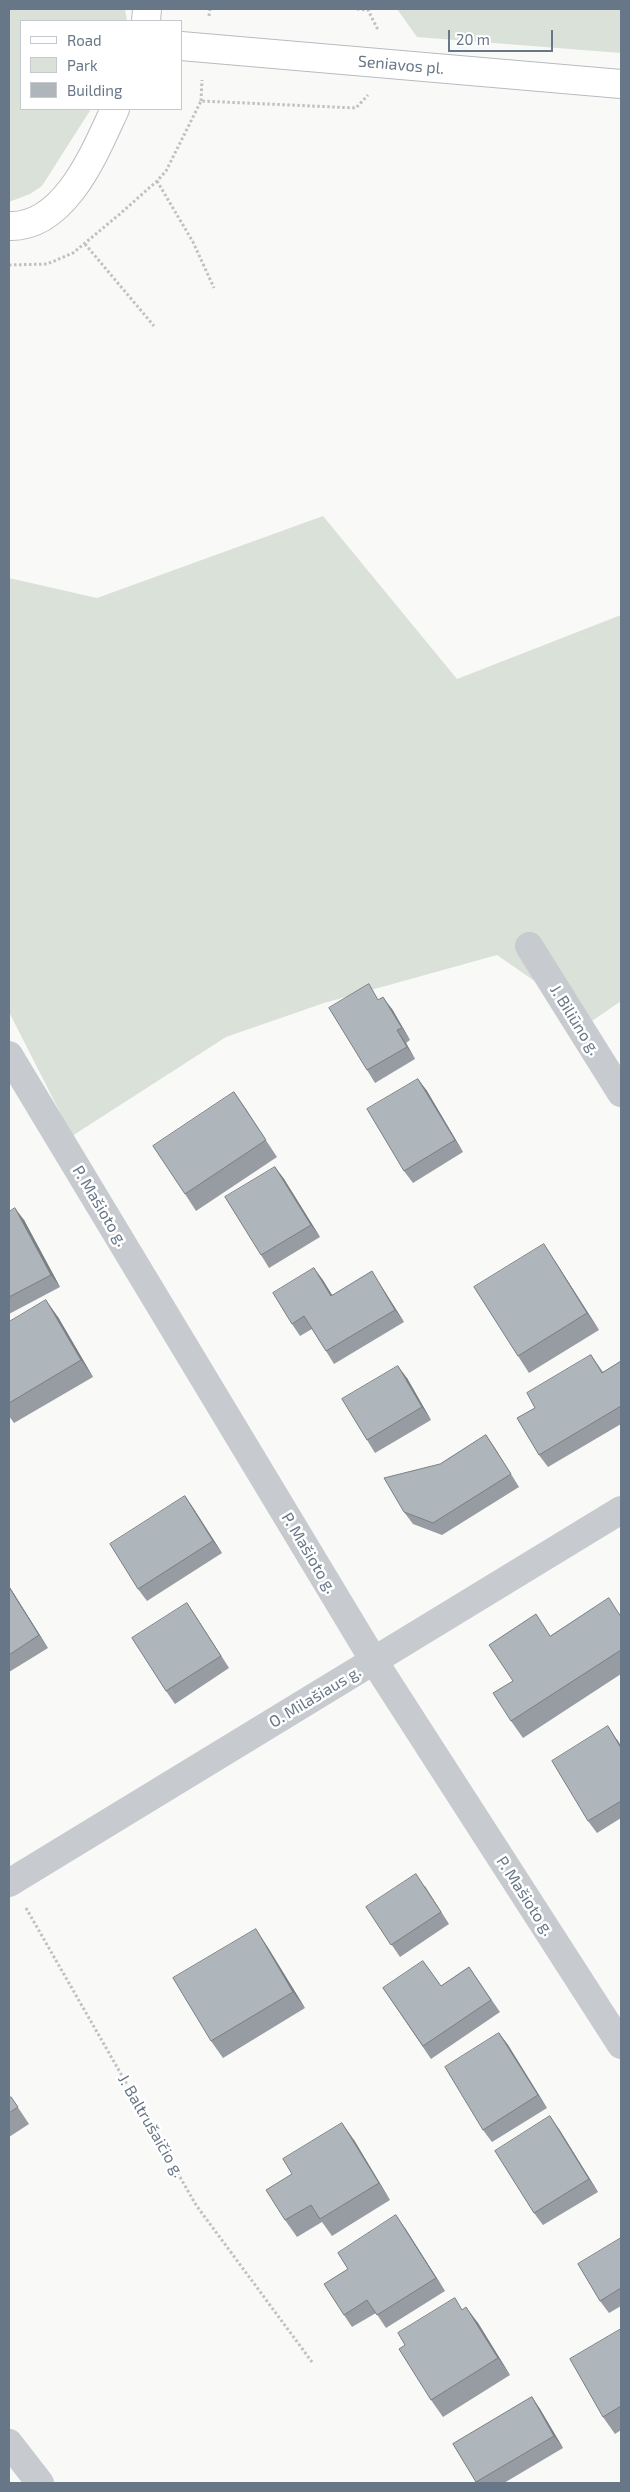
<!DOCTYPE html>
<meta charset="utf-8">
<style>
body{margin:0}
#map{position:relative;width:630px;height:2492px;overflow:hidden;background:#f9f9f7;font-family:"Exo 2",sans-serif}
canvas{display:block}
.frame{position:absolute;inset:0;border:10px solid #687787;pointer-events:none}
.legend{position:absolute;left:20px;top:20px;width:162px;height:90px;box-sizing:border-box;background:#fff;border:1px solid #c3c9cf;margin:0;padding:6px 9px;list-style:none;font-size:15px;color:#687787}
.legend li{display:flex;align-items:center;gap:10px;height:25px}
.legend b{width:25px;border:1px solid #c3c9cf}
.scale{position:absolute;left:448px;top:30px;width:105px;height:22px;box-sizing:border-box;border:2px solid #687787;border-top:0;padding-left:6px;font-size:15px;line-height:18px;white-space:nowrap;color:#687787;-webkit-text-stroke:4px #fff;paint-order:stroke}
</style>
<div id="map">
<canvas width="630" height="2492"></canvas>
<div class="frame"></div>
<ul class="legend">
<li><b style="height:6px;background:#fff"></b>Road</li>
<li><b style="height:14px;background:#dae1d8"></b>Park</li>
<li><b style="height:14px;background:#aeb5bb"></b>Building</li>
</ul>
<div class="scale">20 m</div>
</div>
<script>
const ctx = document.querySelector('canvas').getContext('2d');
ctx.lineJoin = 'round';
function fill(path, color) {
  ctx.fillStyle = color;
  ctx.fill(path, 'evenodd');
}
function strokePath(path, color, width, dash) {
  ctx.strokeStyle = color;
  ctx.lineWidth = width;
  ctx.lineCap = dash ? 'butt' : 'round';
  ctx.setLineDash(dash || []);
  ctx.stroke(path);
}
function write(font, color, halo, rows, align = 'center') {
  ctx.font = font + ' "Exo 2",sans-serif';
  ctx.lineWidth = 5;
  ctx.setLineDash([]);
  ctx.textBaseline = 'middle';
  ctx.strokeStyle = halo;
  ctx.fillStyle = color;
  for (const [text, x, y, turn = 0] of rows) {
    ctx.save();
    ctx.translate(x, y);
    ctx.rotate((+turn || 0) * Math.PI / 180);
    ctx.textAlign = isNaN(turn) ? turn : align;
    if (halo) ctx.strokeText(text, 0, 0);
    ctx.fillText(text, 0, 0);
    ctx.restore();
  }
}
fill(new Path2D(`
 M 9,9 L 125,9 L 127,21 L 21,21 L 21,109 L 91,109 L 42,186 L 30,194 L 9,202 Z
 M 397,9 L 621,9 L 621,53 L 417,37 Z
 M 323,516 L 457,679 L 621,615 L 621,1001 L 592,1021 L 497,955 L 324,1003 L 226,1037 L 72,1136 L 9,1012 L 9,578 L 97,598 Z`), '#dae1d8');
const secondary = new Path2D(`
 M 181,46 L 621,84`);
const primary = new Path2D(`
 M 146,21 L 147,9
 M 9,226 C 65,228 95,152 115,109`);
strokePath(secondary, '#b7bcc1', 30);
strokePath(primary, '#b8bcc0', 30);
strokePath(new Path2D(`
 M 357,9 L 368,10 L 378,30
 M 209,16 L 210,9
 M 201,101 L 202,80
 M 157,181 L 193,242 L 214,288
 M 85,244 L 154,326
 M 9,265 L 47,264 L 73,253 L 121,213 L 157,181 L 166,171 L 201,101 L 356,108 L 368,95
 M 26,1908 L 196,2205 L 312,2362`), '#bfc1c3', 3, [2.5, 2.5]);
strokePath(new Path2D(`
 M 529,946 L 621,1093
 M 9,1055 L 374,1661 L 621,2045
 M 9,1883 L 621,1510
 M 9,2443 L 40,2483`), '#c7cace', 28);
strokePath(secondary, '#fff', 28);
strokePath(primary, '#fff', 28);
fill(new Path2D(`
 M 380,999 L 392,1009 L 410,1040 L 406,1043 L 415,1059 L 375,1083 L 367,1070 Z
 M 418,1079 L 427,1091 L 463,1152 L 413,1183 L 404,1171 Z
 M 234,1092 L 277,1157 L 196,1211 L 185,1194 Z
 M 275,1167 L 284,1179 L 320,1237 L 269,1268 L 261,1255 Z
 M 9,1212 L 24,1220 L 60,1287 L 9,1314 Z
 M 555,1261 L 599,1330 L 529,1373 L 518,1356 Z
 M 314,1268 L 332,1295 L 380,1284 L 404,1322 L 334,1364 L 326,1351 L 312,1329 L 300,1336 L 292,1324 Z
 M 58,1317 L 93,1377 L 14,1423 L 9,1416 L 9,1322 Z
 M 591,1355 L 603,1372 L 621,1361 L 621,1424 L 548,1467 L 539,1455 L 535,1408 Z
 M 407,1378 L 431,1420 L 375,1453 L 367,1440 Z
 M 486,1435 L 495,1448 L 519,1487 L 442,1535 L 413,1524 L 404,1512 L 440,1464 Z
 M 185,1496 L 222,1553 L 147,1601 L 138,1589 Z
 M 9,1586 L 48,1648 L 9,1672 Z
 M 187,1603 L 229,1668 L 175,1704 L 166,1691 Z
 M 621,1616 L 621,1674 L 523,1738 L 511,1721 L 513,1681 L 551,1636 Z
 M 617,1739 L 621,1746 L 621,1818 L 597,1833 L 588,1821 Z
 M 425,1886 L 449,1924 L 400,1957 L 366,1907 Z
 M 267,1946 L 305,2008 L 223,2058 L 211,2041 Z
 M 469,1967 L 500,2012 L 431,2059 L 383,1988 L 441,1986 Z
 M 499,2033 L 508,2045 L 547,2108 L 492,2142 L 483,2130 Z
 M 11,2097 L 29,2124 L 9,2137 L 9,2099 Z
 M 559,2129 L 598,2192 L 543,2225 L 534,2213 Z
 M 354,2140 L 390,2200 L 332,2236 L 322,2222 L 297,2237 L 285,2220 Z
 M 405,2228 L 445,2291 L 386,2328 L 376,2313 L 352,2327 L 344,2315 L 348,2269 Z
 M 621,2238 L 621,2306 L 609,2313 L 600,2301 Z
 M 463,2309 L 478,2323 L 510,2375 L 443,2417 L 431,2400 Z
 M 621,2329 L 621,2430 L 615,2434 L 603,2417 Z
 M 532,2397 L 540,2409 L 563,2448 L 504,2483 L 477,2483 L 453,2444 Z`), '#969ca1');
fill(new Path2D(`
 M 383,997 L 392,1009 L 410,1040 L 402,1028 Z
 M 397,1030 L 406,1043 L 415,1059 L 407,1047 Z
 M 418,1079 L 427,1091 L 463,1152 L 455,1140 Z
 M 234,1092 L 246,1109 L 277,1157 L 266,1140 Z
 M 275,1167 L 284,1179 L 320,1237 L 311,1225 Z
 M 15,1208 L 24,1220 L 60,1287 L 51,1275 Z
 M 544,1244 L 555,1261 L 599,1330 L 587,1313 Z
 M 314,1268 L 323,1280 L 340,1308 L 331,1296 Z
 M 372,1271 L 380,1284 L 404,1322 L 395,1310 Z
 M 46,1300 L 58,1317 L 93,1377 L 81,1360 Z
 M 398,1366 L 407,1378 L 431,1420 L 422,1407 Z
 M 185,1496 L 194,1509 L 222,1553 L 213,1541 Z
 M 9,1586 L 48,1648 L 39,1635 L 9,1587 Z
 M 187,1603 L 195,1615 L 229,1668 L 221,1656 Z
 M 608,1726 L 621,1746 L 621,1748 Z
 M 256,1929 L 267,1946 L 305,2008 L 293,1992 Z
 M 499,2033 L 508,2045 L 547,2108 L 538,2095 Z
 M 550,2116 L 559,2129 L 598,2192 L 589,2179 Z
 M 342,2123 L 354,2140 L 390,2200 L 379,2183 Z
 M 396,2215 L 405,2228 L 445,2291 L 436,2278 Z
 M 466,2307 L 478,2323 L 510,2375 L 498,2358 Z
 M 532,2397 L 540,2409 L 563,2448 L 554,2436 Z`), '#7a7f83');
const building = new Path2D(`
 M 369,984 L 378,1000 L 383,997 L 402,1028 L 397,1030 L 407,1047 L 367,1070 L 329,1008 Z
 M 418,1079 L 455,1140 L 404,1171 L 367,1109 Z
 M 234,1092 L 266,1140 L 185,1194 L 153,1146 Z
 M 275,1167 L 311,1225 L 261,1255 L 225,1197 Z
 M 15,1208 L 51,1275 L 9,1297 L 9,1212 Z
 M 544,1244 L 587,1313 L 518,1356 L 474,1287 Z
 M 314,1268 L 331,1296 L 372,1271 L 395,1310 L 326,1351 L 304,1316 L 292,1324 L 273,1293 Z
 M 46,1300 L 81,1360 L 9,1403 L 9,1322 Z
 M 591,1355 L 602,1373 L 621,1361 L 621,1406 L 539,1455 L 517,1418 L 535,1408 L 527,1393 Z
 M 398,1366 L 422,1407 L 367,1440 L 342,1399 Z
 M 486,1435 L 511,1474 L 433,1523 L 404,1512 L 384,1478 L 440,1464 Z
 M 185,1496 L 213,1541 L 138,1589 L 110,1544 Z
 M 9,1587 L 39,1635 L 9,1655 Z
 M 609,1598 L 621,1617 L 621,1650 L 511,1721 L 493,1693 L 513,1681 L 489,1645 L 536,1614 L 550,1636 Z
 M 187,1603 L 221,1656 L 166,1691 L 132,1638 Z
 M 608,1726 L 621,1748 L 621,1801 L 588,1821 L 552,1761 Z
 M 416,1874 L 441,1912 L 391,1945 L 366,1907 Z
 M 256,1929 L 293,1992 L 211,2041 L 173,1978 Z
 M 423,1961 L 441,1986 L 469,1967 L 491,2000 L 423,2046 L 383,1988 Z
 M 499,2033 L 538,2095 L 483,2130 L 445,2067 Z
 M 11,2097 L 18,2107 L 9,2113 L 9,2099 Z
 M 550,2116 L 589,2179 L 534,2213 L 495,2151 Z
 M 342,2123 L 379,2183 L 320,2219 L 311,2205 L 285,2220 L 266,2190 L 292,2174 L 283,2159 Z
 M 396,2215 L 436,2278 L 377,2315 L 367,2300 L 344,2315 L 324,2284 L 348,2269 L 338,2253 Z
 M 621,2238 L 621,2288 L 600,2301 L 578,2264 Z
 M 455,2298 L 462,2310 L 466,2307 L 498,2358 L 431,2400 L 399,2349 L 405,2345 L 398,2333 Z
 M 621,2329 L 621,2406 L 603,2417 L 570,2359 Z
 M 532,2397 L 554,2436 L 476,2482 L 453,2444 Z`);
fill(building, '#aeb5bb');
strokePath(building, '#7a7f83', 1);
write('16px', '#687787', '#fff', [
 ["Seniavos pl.",401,65,5],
 ["J. Biliūno g.",575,1020,58],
 ["P. Mašioto g.",100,1206,59],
 ["P. Mašioto g.",309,1553,59],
 ["O. Milašiaus g.",315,1697,-31],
 ["P. Mašioto g.",525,1896,57],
 ["J. Baltrušaičio g.",151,2126,60]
]);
</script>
